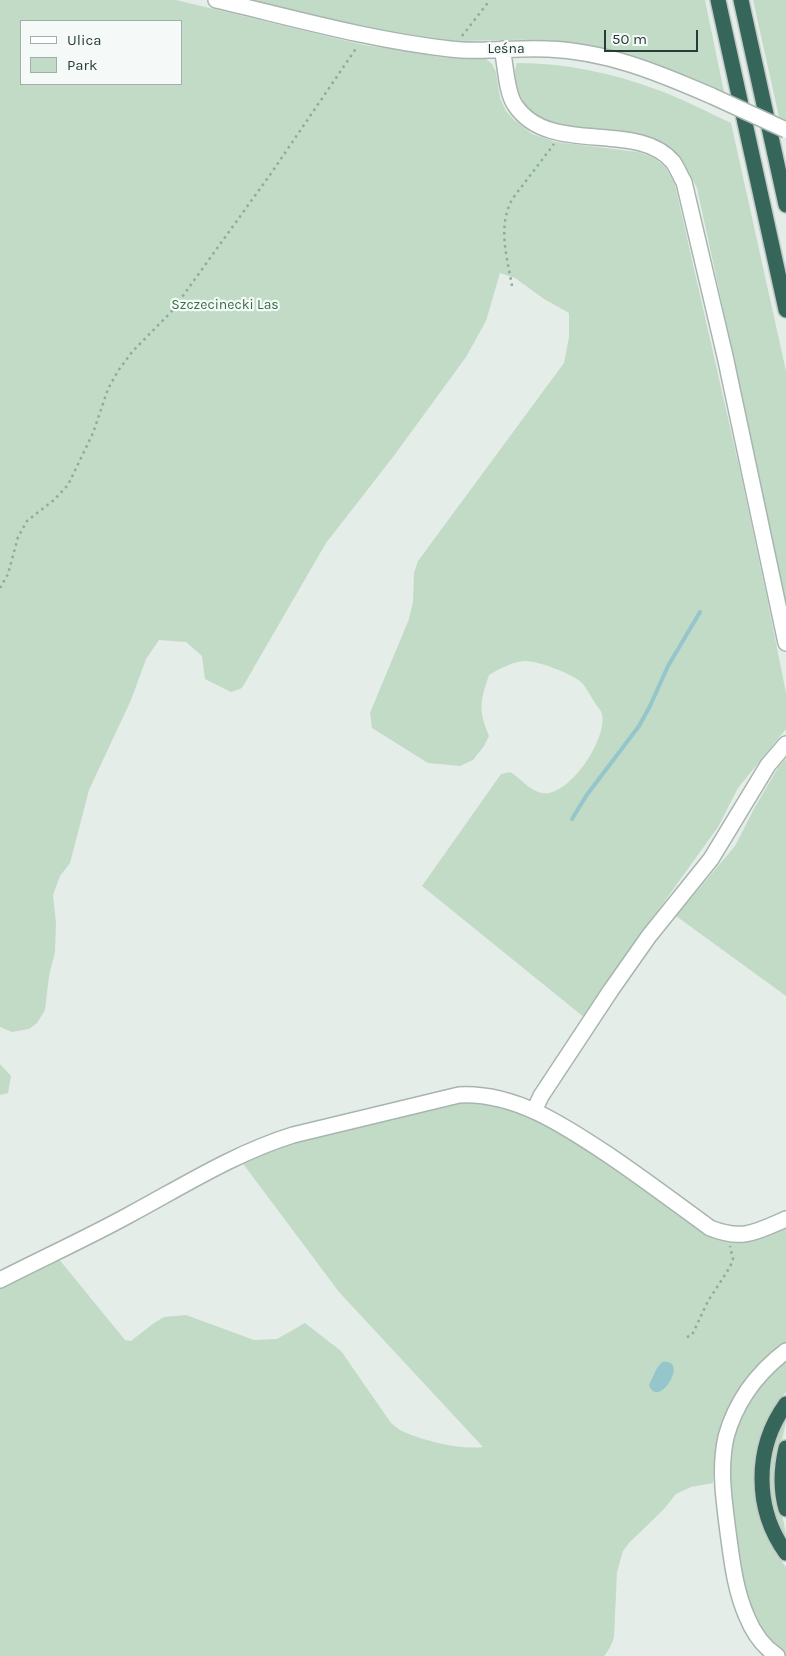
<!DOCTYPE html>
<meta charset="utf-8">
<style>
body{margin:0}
#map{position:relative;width:786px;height:1656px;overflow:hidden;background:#e5ede9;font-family:Karla,sans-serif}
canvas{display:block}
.legend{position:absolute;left:20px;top:20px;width:162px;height:65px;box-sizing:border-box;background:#f5f9f7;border:1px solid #a2aea9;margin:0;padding:6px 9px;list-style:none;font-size:15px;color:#263d35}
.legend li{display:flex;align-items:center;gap:10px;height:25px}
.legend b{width:25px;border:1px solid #a2aea9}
.scale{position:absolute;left:604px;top:30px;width:94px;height:22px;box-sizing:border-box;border:2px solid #263d35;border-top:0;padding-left:6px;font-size:15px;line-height:18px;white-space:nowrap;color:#263d35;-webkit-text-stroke:4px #f5f9f7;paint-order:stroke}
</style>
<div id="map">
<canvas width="786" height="1656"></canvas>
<ul class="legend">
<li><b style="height:6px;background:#fff"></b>Ulica</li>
<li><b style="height:14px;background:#c1dbc6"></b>Park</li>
</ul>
<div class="scale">50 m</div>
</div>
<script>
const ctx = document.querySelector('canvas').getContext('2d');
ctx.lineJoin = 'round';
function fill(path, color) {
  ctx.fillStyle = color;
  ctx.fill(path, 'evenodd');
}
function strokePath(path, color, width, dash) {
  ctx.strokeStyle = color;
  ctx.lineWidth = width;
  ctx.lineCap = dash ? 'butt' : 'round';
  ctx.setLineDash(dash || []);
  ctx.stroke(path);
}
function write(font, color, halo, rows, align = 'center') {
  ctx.font = font + ' Karla,sans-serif';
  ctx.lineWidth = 4.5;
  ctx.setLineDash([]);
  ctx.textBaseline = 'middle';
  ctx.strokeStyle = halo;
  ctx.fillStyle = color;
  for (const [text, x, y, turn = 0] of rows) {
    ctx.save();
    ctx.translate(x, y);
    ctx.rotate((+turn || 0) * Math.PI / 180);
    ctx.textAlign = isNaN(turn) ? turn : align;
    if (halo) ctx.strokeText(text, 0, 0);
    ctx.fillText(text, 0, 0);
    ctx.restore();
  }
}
fill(new Path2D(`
 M 0,0 L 176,0 L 364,45 L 446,58 L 486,59 L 492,64 L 496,72 L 500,98 L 506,111 L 514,120 L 532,134 L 556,142 L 638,152 L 654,158 L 666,168 L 675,185 L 740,471 L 768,603 L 786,693 L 786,729 L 738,788 L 718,827 L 605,984 L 600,996 L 585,1018 L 422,886 L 501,774 L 510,772 C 521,778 528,790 542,793 C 569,798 608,738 602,714 C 601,710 596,705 594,701 C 590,695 586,687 581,682 C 573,674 536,660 524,661 C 512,662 499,669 489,675 C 480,702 478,709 489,736 L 484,746 L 473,760 L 460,766 L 428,763 L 372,728 L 370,713 L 409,619 L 413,602 L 414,573 L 418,561 L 564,363 L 569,337 L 569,313 L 544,299 L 515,278 L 500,273 L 486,321 L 466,357 L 393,457 L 326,543 L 242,688 L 231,692 L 205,679 L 202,656 L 186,642 L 159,640 L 146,659 L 131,700 L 89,790 L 70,863 L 60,876 L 53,895 L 56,923 L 55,952 L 49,976 L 45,1010 L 37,1023 L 29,1029 L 12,1032 L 0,1027 ZM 21,21 L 181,21 L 181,84 L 21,84 Z
 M 251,0 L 705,0 L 724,92 C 661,63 602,42 531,40 C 498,39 466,43 433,39 C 371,32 311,14 251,0 Z
 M 753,0 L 786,0 L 786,120 L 779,117 Z
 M 517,63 C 565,63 613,73 658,90 C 683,99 707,112 731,123 L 786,371 L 786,608 L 732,350 L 697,188 C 688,169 678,152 658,141 C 621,122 527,142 517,85 C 515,77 514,71 517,63 Z
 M 786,759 L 786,996 L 676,916 L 735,846 L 755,807 L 779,766 Z
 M 0,1064 L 11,1076 L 8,1093 L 0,1095 Z
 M 470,1102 L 497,1105 L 538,1119 L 623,1169 L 706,1231 L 786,1226 L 786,1344 C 778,1350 768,1356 761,1363 C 737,1385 721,1420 715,1452 C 714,1462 714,1472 713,1483 L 691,1487 L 676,1494 L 664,1509 L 629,1543 L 623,1551 L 617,1572 L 614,1637 C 612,1644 609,1650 604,1656 L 0,1656 L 0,1287 L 58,1258 L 125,1340 L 131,1341 L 154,1323 L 164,1317 L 186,1315 L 254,1340 L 277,1339 L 305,1323 L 341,1351 L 391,1423 C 395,1426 399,1430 404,1432 C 425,1441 460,1450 483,1447 L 339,1292 L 241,1161 L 274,1145 L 450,1104 Z
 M 786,1358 L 786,1392 L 770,1414 L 762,1433 L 756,1453 L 753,1484 L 760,1522 L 767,1538 L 777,1555 L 786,1567 L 786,1656 L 770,1642 L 758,1626 L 743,1588 L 728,1484 L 730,1444 L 745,1407 L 759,1387 Z
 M 786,1415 C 786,1436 775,1453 774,1476 C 774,1499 786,1519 786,1540 C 762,1498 766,1458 786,1415 Z`), '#c1dbc6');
fill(new Path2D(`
 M 662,1362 C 691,1358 658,1411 649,1385 L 657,1368 Z`), '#94c6cb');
strokePath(new Path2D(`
 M 572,819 L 586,796 L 639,726 L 650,706 L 668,666 L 700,612`), '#94c6cb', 4);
const minor = new Path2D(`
 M 216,0 C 293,18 370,40 450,49 C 482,53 516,47 548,49 C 606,51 659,73 712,96
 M 502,49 C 506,66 506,92 515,105 C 549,157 637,119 673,162 C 677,167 680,176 684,182 L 725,356 L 786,643
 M 534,1111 L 541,1096 L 611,990 L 649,936 L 711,859 L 768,765 L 786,744
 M 0,1280 C 43,1258 87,1238 129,1215 C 183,1186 235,1153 293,1135 L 459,1095 C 515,1092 565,1126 610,1156 C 644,1179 677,1204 710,1228 C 743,1241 756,1232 786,1219
 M 777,1656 C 764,1647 753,1632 747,1617 C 735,1590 732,1561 728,1532 C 724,1500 719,1469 726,1437 C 736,1401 757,1373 786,1351`);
const highway = new Path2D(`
 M 718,0 L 786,310
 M 741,0 L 786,205
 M 786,1404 C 754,1448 754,1509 786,1553
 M 786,1448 C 781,1469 780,1488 786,1509`);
strokePath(minor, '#a8b5af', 18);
strokePath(highway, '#c2c9c6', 18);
strokePath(new Path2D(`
 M 462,36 L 490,0
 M 512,286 C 507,257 497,225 513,198 L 554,144
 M 0,588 L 8,574 L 18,537 L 27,521 L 54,500 L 68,485 L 93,433 L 108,389 L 118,371 L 132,352 L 172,311 L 272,172 L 357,47
 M 687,1337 L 692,1335 L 708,1301 L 730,1267 L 733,1259 L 730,1246`), '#89ad9f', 2.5, [2.5, 4]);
strokePath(minor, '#fff', 15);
strokePath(highway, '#356659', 15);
const minorBridge = new Path2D(`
 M 712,96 L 786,130`);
strokePath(minorBridge, '#a8b5af', 18, []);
strokePath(minorBridge, '#fff', 15);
write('14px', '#263d35', '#f5f9f7', [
 ["Leśna",506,49]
]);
write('14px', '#356f48', '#f5f9f7', [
 ["Szczecinecki Las",225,305]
]);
</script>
